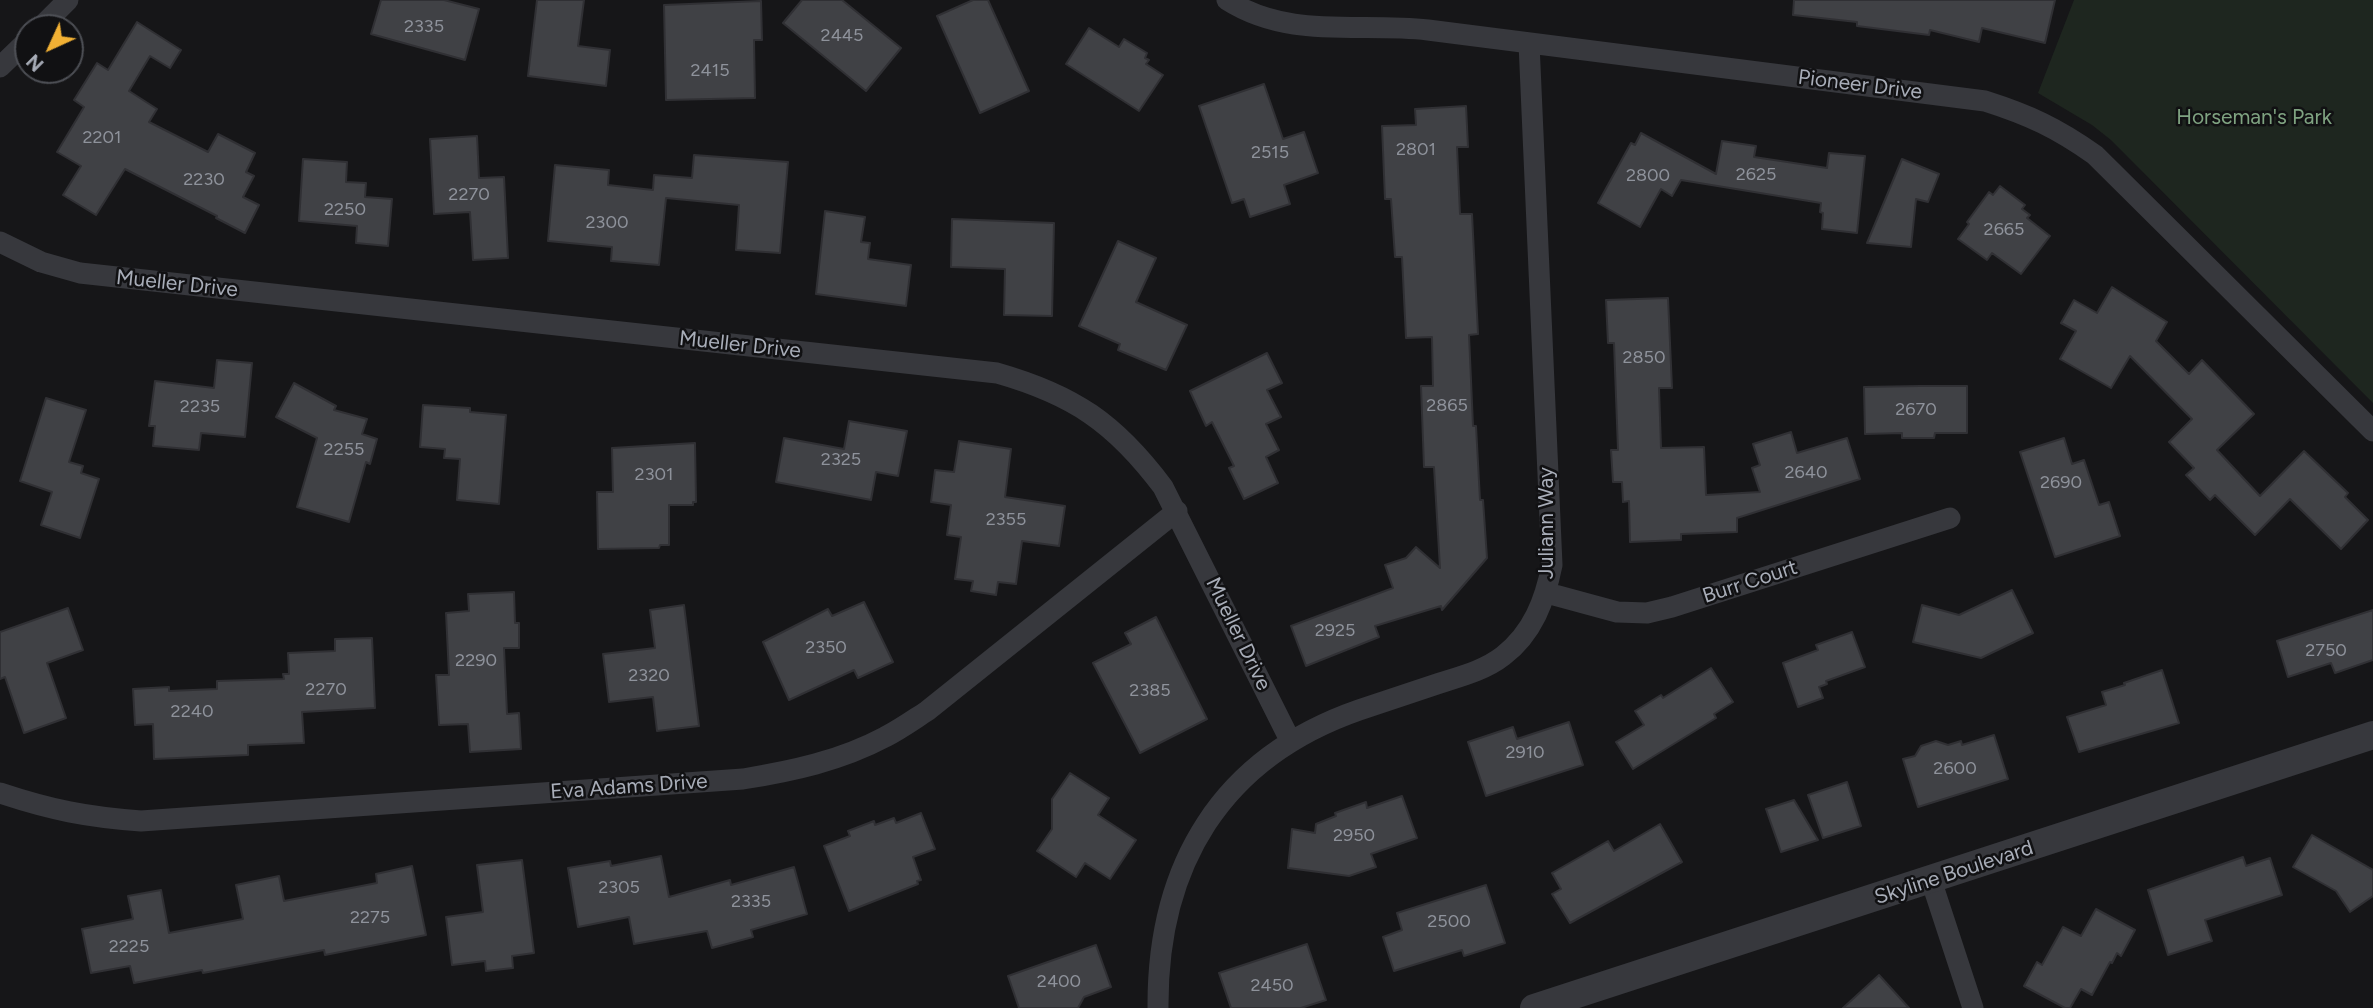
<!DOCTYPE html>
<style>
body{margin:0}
#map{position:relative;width:2373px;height:1008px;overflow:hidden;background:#161618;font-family:Figtree,sans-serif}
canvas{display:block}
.north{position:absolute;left:14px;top:14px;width:70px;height:70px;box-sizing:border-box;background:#111113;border:2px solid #4d4f55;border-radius:50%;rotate:225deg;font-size:19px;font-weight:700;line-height:28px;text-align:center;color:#a8adb8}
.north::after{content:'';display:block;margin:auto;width:24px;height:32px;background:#f2b134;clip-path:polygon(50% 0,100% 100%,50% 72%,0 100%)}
</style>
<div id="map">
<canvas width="2373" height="1008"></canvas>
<div class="north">N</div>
</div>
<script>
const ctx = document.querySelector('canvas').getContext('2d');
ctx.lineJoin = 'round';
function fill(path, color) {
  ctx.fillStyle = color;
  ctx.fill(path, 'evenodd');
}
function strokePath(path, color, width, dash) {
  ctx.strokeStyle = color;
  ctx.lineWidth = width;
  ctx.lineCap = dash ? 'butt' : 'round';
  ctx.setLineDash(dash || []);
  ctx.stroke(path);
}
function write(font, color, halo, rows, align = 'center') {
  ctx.font = font + ' Figtree,sans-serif';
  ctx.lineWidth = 5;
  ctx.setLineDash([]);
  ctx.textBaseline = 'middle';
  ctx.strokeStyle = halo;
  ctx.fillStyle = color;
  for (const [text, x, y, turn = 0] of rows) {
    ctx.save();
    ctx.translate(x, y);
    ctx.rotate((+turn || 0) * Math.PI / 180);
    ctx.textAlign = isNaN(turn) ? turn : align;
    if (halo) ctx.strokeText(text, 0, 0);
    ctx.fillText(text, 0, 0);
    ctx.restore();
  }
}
fill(new Path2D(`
 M 2074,0 L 2373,0 L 2373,403 L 2111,140 L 2092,125 L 2038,93 Z`), '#1e261f');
const building = new Path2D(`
 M 381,0 L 444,0 L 479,9 L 465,60 L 371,34 Z
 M 537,0 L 584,0 L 578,46 L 610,50 L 606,86 L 528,76 Z
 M 802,0 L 842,0 L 901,48 L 866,91 L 783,23 Z
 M 973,0 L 988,0 L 1029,91 L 980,113 L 937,16 Z
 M 1794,0 L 2055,0 L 2045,43 L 1982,28 L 1979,42 L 1930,30 L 1929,35 L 1857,26 L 1857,22 L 1793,15 Z
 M 761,1 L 762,40 L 754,40 L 755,98 L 666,100 L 664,5 Z
 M 137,22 L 181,50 L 170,68 L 150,56 L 129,91 L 157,109 L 149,122 L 208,152 L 218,134 L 255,153 L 246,172 L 254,176 L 243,197 L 259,205 L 245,233 L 216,218 L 217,216 L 125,169 L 96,215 L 63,195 L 81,166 L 57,152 L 84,107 L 74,100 L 97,63 L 108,70 Z
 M 1089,28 L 1119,47 L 1124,39 L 1147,53 L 1145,58 L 1149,60 L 1146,64 L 1163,75 L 1139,111 L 1066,64 Z
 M 1264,84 L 1283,139 L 1304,132 L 1318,173 L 1284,185 L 1290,204 L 1250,217 L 1244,199 L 1232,203 L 1199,106 Z
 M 1466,106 L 1468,147 L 1457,147 L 1460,214 L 1472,214 L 1478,334 L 1469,335 L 1473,426 L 1476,426 L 1480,500 L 1483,500 L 1487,558 L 1442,610 L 1441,606 L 1375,626 L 1379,637 L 1306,666 L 1291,626 L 1393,588 L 1385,565 L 1406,558 L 1416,547 L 1440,568 L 1434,467 L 1424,467 L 1421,386 L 1433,386 L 1432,337 L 1406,338 L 1402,257 L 1395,257 L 1391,199 L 1385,199 L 1382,126 L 1416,125 L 1415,109 Z
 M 1641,133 L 1716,174 L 1722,141 L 1756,146 L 1754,157 L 1827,168 L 1829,153 L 1865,156 L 1857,233 L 1822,229 L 1823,213 L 1820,212 L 1821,203 L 1681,180 L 1672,196 L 1661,189 L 1640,227 L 1598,203 L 1631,143 L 1635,145 Z
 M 477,136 L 479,178 L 504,177 L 508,258 L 473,260 L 470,212 L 434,214 L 430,139 Z
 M 694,155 L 788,162 L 780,253 L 736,250 L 739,205 L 666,198 L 659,265 L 611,261 L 612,247 L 548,241 L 555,165 L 609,170 L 608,185 L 653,190 L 654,175 L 692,178 Z
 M 303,159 L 347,162 L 346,182 L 366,183 L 365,197 L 392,199 L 388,246 L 356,243 L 357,226 L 299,221 Z
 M 1902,159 L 1939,174 L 1928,202 L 1916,199 L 1911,247 L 1867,243 Z
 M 2000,186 L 2025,205 L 2022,209 L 2030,215 L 2027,218 L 2050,236 L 2021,274 L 1992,253 L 1987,260 L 1958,239 L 1969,224 L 1967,222 L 1989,192 L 1993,195 Z
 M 825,211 L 865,217 L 861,242 L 870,243 L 868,259 L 911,265 L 906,306 L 816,294 Z
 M 952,219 L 1054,223 L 1052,316 L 1004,315 L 1005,269 L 951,267 Z
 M 1118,241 L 1156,258 L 1136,302 L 1187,325 L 1166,370 L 1118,350 L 1120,344 L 1079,326 Z
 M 2112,287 L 2167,322 L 2156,341 L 2189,374 L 2202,360 L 2254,414 L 2217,450 L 2260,496 L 2304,451 L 2348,493 L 2345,497 L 2368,520 L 2341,549 L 2290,499 L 2255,535 L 2215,495 L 2210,500 L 2186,475 L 2194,468 L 2169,442 L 2192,419 L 2130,356 L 2111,388 L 2060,359 L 2076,331 L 2061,323 L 2074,300 L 2097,313 Z
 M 1668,298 L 1672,388 L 1659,388 L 1661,448 L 1704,447 L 1706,495 L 1760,492 L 1752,468 L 1760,465 L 1753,444 L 1791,432 L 1797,453 L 1847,438 L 1860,479 L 1737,518 L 1737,532 L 1681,534 L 1681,540 L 1630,542 L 1629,501 L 1623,502 L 1622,482 L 1613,482 L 1611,450 L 1618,450 L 1614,343 L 1608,343 L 1606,300 Z
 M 1267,353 L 1282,383 L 1267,390 L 1281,417 L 1266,424 L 1279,450 L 1266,457 L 1278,483 L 1244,499 L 1229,468 L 1234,466 L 1212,422 L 1206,426 L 1190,391 Z
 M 217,360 L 252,363 L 245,437 L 201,433 L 199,450 L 153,446 L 155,426 L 149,426 L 155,381 L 214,388 Z
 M 294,383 L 336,406 L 334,410 L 367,419 L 362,434 L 377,439 L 370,464 L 366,462 L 349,522 L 297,507 L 317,438 L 276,417 Z
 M 1920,386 L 1967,386 L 1967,433 L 1935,433 L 1934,438 L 1902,438 L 1902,433 L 1865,434 L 1864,387 Z
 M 46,398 L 86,410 L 69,462 L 83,466 L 81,473 L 99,479 L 80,538 L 41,525 L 52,492 L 20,481 Z
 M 423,405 L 470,408 L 470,412 L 506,415 L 499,504 L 457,500 L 460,459 L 444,458 L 445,449 L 420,447 Z
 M 849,421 L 907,431 L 898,476 L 876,472 L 871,500 L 776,482 L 784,438 L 844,449 Z
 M 2064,438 L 2072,464 L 2084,460 L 2099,505 L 2109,502 L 2120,536 L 2055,557 L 2020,452 Z
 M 959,441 L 1011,449 L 1005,497 L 1065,506 L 1059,546 L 1022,541 L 1016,584 L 998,582 L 996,595 L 971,591 L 973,581 L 955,579 L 961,537 L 947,535 L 951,505 L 931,502 L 935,470 L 954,472 Z
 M 695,443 L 696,502 L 693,502 L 693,505 L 669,505 L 669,545 L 660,545 L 659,548 L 598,549 L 597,492 L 613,492 L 612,448 Z
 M 2012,590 L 2033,633 L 1981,658 L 1913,642 L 1922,605 L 1959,615 Z
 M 514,592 L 515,623 L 519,623 L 519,648 L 504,648 L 507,714 L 519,713 L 521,749 L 470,752 L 468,724 L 439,725 L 436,675 L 449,675 L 446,613 L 469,611 L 468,594 Z
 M 864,602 L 893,662 L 858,678 L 854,670 L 789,700 L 763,642 L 828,609 L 832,616 Z
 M 684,605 L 699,726 L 657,731 L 653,697 L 609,702 L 603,654 L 655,648 L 650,610 Z
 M 68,608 L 83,650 L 47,663 L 66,718 L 24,733 L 5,677 L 0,679 L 0,632 Z
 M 2373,610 L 2373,660 L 2335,673 L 2331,663 L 2288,677 L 2277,641 Z
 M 1156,617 L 1207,719 L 1140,753 L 1093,663 L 1131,644 L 1125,633 Z
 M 1852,632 L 1865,667 L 1826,681 L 1827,684 L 1819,687 L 1823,698 L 1798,707 L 1783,663 L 1818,650 L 1816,645 Z
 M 372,638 L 375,708 L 302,712 L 304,743 L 248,745 L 248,755 L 154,759 L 153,724 L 135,725 L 133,689 L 169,687 L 169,691 L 217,689 L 217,681 L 284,679 L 283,674 L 289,674 L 288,653 L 335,651 L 335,639 Z
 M 1711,668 L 1733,702 L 1714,714 L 1716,718 L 1633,769 L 1616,742 L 1644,725 L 1635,711 L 1661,695 L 1663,698 Z
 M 2162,670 L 2179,723 L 2079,752 L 2067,717 L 2106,705 L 2102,692 L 2125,685 L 2124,683 Z
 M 1569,722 L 1583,765 L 1486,796 L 1468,742 L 1513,727 L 1517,739 Z
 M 1994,735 L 2008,779 L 1918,807 L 1903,759 L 1915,756 L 1921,746 L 1936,741 L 1948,745 L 1961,741 L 1962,745 Z
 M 1070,773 L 1109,798 L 1098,815 L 1136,840 L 1110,879 L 1085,863 L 1076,877 L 1037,851 L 1052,829 L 1052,799 Z
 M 1847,782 L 1861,826 L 1823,838 L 1808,795 Z
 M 1402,796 L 1417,838 L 1371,854 L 1376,867 L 1349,876 L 1288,868 L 1292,829 L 1315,833 L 1316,824 L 1336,816 L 1335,813 L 1366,802 L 1367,808 Z
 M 1794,800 L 1818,840 L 1781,852 L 1766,809 Z
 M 921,813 L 935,849 L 913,857 L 921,880 L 917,881 L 918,884 L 849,911 L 824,846 L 850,836 L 848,831 L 874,821 L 875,825 L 894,818 L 896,823 Z
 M 1660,824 L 1682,862 L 1570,923 L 1552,894 L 1561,889 L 1552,873 L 1608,841 L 1614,851 Z
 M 2312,835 L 2373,870 L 2373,896 L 2350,912 L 2336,891 L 2293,867 Z
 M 661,856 L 669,897 L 730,880 L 731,885 L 794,867 L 807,914 L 751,930 L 753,937 L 712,948 L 707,931 L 634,944 L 629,917 L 578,927 L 568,868 L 610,861 L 611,866 Z
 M 2243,857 L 2246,866 L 2270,858 L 2282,895 L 2205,920 L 2212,941 L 2168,955 L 2148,890 Z
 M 522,860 L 534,953 L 512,956 L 513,968 L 486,971 L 485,961 L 452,965 L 446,917 L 483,912 L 477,865 Z
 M 412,866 L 426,935 L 325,955 L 324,950 L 203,973 L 202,970 L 134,983 L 130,966 L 91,973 L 82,929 L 133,919 L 128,896 L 161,890 L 169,933 L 243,919 L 236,885 L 279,876 L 284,901 L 377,883 L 376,874 Z
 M 1486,885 L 1505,943 L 1464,956 L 1462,950 L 1394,971 L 1383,937 L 1402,930 L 1397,913 Z
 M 2096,909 L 2135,930 L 2121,956 L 2117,953 L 2112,963 L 2110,962 L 2092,995 L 2081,989 L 2070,1008 L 2065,1008 L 2024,986 L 2037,962 L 2042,965 L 2063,927 L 2081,936 Z
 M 1307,944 L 1326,1000 L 1301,1008 L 1231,1008 L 1219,973 Z
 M 1096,945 L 1111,987 L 1084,997 L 1078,1008 L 1019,1008 L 1008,976 Z
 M 1879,975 L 1909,1008 L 1843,1008 Z`);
fill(building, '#404145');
strokePath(building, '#303034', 2);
strokePath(new Path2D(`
 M 1227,0 C 1290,40 1359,22 1428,30 C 1614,53 1799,78 1985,101 C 2029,115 2057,128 2095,155 L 2373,431
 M 40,28 L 68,0
 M 0,67 L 28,40
 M 0,242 L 41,262 L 80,273 L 997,373 C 1074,395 1115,423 1163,487 L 1291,742
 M 1547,593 L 1617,612 L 1647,613 L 1672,607 L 1950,518
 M 0,793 C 51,810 87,817 141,821 L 743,779 C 792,771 840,761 885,737 C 899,730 913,720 927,711 L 1177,511
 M 1931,880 L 1973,1008
 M 1158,1008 C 1157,865 1221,758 1359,710 C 1386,701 1413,692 1440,683 C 1462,676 1485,670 1503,656 C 1533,633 1545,600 1552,565 L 1529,43`), '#37383d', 21);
strokePath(new Path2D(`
 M 1534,1008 L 2373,735`), '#37383d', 28);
write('18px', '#8e929b', null, [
 ["2335",424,27],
 ["2445",842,36],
 ["2415",710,71],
 ["2201",102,138],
 ["2801",1416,150],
 ["2515",1270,153],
 ["2625",1756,175],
 ["2800",1648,176],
 ["2230",204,180],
 ["2270",469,195],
 ["2250",345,210],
 ["2300",607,223],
 ["2665",2004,230],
 ["2850",1644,358],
 ["2865",1447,406],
 ["2235",200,407],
 ["2670",1916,410],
 ["2255",344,450],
 ["2325",841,460],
 ["2640",1806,473],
 ["2301",654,475],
 ["2690",2061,483],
 ["2355",1006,520],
 ["2925",1335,631],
 ["2350",826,648],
 ["2750",2326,651],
 ["2290",476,661],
 ["2320",649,676],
 ["2270",326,690],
 ["2385",1150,691],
 ["2240",192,712],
 ["2910",1525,753],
 ["2600",1955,769],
 ["2950",1354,836],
 ["2305",619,888],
 ["2335",751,902],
 ["2275",370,918],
 ["2500",1449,922],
 ["2225",129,947],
 ["2400",1059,982],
 ["2450",1272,986]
]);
write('21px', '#a8adb8', '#111113', [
 ["Pioneer Drive",1860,85,7],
 ["Mueller Drive",177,284,6],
 ["Mueller Drive",740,345,6],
 ["Juliann Way",1547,523,-90],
 ["Burr Court",1750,582,-18],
 ["Mueller Drive",1238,634,64],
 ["Eva Adams Drive",629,787,-4],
 ["Skyline Boulevard",1954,873,-18]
]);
write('21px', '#7fa381', '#111113', [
 ["Horseman's Park",2254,118]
]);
</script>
